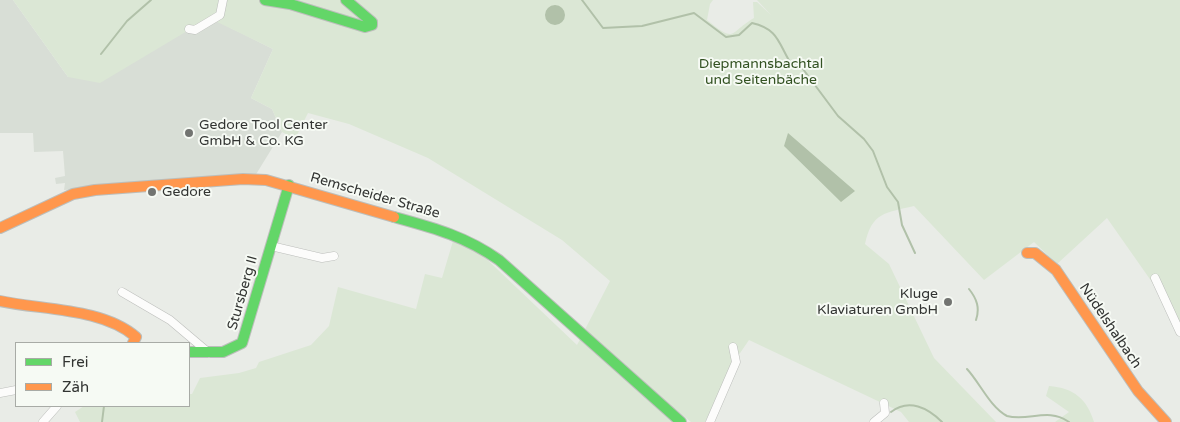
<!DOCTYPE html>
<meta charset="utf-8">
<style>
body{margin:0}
#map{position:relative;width:1180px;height:422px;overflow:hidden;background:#e9ece7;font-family:"Varela Round",sans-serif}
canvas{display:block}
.legend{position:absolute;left:15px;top:342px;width:175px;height:65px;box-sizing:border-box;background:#f6faf4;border:1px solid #a8aba6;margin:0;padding:6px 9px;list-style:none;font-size:15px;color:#323432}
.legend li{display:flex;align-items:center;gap:10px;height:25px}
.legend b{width:25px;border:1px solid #a8aba6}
</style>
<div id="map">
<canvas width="1180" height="422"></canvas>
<ul class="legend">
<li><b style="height:6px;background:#63d668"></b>Frei</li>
<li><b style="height:6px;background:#ff974d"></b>Zäh</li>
</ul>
</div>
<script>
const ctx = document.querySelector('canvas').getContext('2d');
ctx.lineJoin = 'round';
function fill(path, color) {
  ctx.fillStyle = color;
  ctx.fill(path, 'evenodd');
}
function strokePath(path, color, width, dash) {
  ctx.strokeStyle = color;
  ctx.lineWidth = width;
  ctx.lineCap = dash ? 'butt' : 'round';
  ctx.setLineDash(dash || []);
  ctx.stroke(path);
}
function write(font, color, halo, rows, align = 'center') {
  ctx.font = font + ' "Varela Round",sans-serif';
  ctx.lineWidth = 4;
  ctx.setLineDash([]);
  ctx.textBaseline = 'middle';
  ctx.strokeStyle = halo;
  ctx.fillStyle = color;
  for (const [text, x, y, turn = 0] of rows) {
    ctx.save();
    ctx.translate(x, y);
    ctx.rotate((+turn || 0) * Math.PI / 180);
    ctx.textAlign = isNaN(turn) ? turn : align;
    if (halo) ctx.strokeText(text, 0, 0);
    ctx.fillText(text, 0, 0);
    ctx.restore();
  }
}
fill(new Path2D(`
 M 0,0 L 13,0 L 68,77 L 209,17 L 273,49 L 251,98 L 272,109 L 282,132 L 255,176 L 64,190 L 65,183 L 56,184 L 55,178 L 65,176 L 63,151 L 34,152 L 33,133 L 0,133 Z`), '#d8ded6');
fill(new Path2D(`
 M 13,0 L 713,0 L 710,4 L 707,20 C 737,44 728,33 754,18 L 753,2 L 757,2 L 771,15 L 757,0 L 1180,0 L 1180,322 L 1107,218 L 1057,264 L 1034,242 L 984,280 L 914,206 C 885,213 872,212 865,244 L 889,264 L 934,358 L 996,422 L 909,422 L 901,412 L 749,340 L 736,359 L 705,422 L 691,422 L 680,413 L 672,422 L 80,422 L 75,412 L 84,406 L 189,406 L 189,394 L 192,394 L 200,378 L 239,373 L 256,368 L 259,362 L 311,345 L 329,326 L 338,287 L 416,309 L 425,274 L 442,278 L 453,241 L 477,250 L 577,345 L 610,281 L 562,240 L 428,158 L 349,124 L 308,113 L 295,139 L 282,132 L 272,109 L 251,98 L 273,49 L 209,18 L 100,83 L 68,77 Z
 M 1049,386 C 1074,388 1087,399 1094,422 L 1055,422 L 1069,412 L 1046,396 Z`), '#dbe7d5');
fill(new Path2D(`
 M545 15a10 10 0 1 1 20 0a10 10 0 1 1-20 0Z
 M 788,133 L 855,191 L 841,202 L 784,146 Z`), '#b1c1a9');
strokePath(new Path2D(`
 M 582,0 L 603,28 L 642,26 L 694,13 L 726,37 L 739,35 L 752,23 C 778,29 778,42 790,62 L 800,65 L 838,116 L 864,139 L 873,151 L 887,187 L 898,202 L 902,225 L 915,253
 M 101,54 L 127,21 L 151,0
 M 969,289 C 977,299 980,308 976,320
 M 967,369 C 980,383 990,407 1007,416 C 1028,422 1048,407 1069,422
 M 891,412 C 909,398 928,408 942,422
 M 102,422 L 104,406`), '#b1c1a9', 2);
const street = new Path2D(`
 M 189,29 L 195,30 L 220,15 L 223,0
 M 271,246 L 322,258 L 334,256
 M 1155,278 L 1180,332
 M 122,292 L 170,320 L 209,353
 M 0,393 L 16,390
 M 43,422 L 57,406
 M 710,422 L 736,362 L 733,347
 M 874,422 L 885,413 L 884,403`);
const fast = new Path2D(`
 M 265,0 L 290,4 L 365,27 L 372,25 L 372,22 L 346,0
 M 394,217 C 434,228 465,236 499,260 L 681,422
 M 189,352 L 223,352 L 242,343 L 289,185`);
const slow = new Path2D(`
 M 0,228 L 73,194 L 95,190 L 243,179 L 266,180 L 394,217
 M 1027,253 L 1035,253 L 1056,270 L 1138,391 L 1166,422
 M 0,301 C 42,310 103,308 136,337 L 133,343`);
strokePath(street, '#bcbebb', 9);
strokePath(fast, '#bcbebb', 12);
strokePath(slow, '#bcbebb', 12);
strokePath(street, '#fcfcfb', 8);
strokePath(fast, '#63d668', 10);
strokePath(slow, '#ff974d', 10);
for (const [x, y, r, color] of [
 [189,133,5,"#727471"],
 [152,192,5,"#727471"],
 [948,302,5,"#727471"]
]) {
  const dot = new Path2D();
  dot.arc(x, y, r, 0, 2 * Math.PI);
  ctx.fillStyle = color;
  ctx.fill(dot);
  strokePath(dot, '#f6faf4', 2);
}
write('14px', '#335222', '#f6faf4', [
 ["Diepmannsbachtal",761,64],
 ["und Seitenbäche",761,80]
]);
write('14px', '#323432', '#f6faf4', [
 ["Gedore Tool Center",199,125],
 ["GmbH & Co. KG",199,141],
 ["Gedore",162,192],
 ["Kluge",938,294,"right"],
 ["Klaviaturen GmbH",938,310,"right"]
], 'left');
write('14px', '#323432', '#f6faf4', [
 ["Remscheider Straße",375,196,16],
 ["Stursberg II",243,293,-74],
 ["Nüdelshalbach",1110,326,56]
]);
</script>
